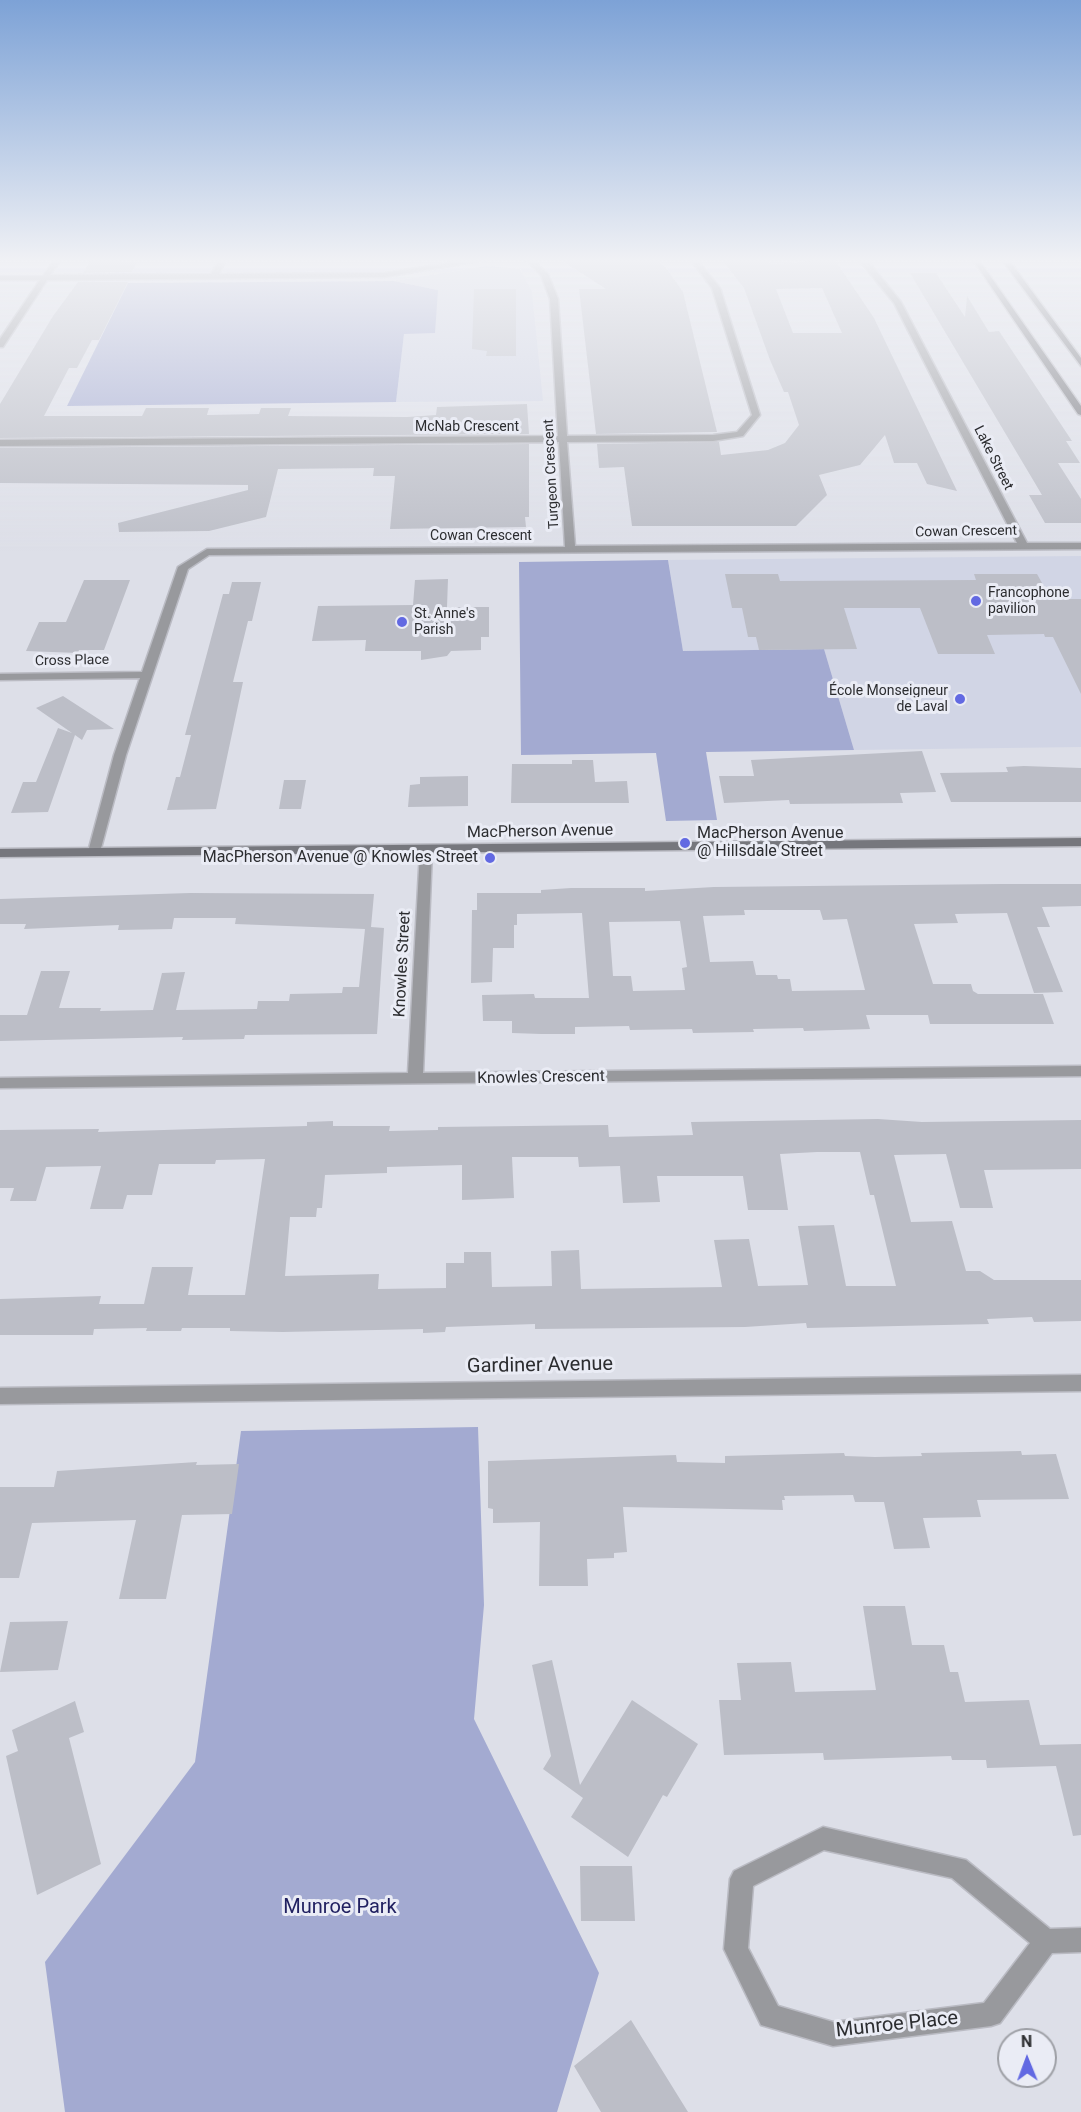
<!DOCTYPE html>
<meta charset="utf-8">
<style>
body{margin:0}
#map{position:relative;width:1081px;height:2112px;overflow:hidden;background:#dddfe8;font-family:Roboto,sans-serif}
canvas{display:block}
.north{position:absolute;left:997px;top:2028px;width:60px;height:60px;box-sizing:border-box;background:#eaecf5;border:2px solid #9ea0a6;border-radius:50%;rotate:359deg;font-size:16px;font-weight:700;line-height:24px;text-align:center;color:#2c2d30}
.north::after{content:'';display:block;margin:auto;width:21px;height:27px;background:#6269e2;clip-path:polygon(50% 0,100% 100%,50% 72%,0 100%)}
</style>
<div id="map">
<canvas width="1081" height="2112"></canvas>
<div class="north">N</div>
</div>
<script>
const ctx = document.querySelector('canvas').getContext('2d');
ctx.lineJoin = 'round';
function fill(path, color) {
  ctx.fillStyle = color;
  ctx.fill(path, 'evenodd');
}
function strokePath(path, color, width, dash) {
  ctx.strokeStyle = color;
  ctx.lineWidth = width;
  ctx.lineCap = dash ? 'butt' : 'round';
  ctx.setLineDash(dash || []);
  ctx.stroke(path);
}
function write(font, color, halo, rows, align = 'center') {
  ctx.font = font + ' Roboto,sans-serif';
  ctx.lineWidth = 6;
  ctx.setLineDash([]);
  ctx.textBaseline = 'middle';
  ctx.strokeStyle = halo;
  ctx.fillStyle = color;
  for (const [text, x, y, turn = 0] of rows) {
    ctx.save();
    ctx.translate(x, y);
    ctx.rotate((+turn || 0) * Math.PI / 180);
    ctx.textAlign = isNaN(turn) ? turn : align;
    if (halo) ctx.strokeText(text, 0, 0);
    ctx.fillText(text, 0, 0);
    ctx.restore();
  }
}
fill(new Path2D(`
 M 487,266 L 520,269 L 532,292 L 543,401 L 396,402 L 404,333 L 438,290 L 394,281 Z
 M 1081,556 L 1081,747 L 854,750 L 824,649 L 683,651 L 668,560 Z`), '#d1d5e5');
fill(new Path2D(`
 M 394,281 L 438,290 L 435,333 L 404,334 L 396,402 L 67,406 L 128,283 Z
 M 668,560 L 683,651 L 824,649 L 854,750 L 706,752 L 717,820 L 666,821 L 656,753 L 521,755 L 519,562 Z
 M 478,1427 L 484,1605 L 474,1719 L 599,1973 L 557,2112 L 65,2112 L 45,1962 L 195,1762 L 241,1431 Z`), '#a3aad1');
fill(new Path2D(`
 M 122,260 L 120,262 L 137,262 L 132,272 L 83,273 L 90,261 Z
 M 561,260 L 658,260 L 667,269 L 683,292 L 717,432 L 596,434 L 579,289 L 606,289 Z
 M 722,260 L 767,260 L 771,264 L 835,260 L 874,318 L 957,491 L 927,484 L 917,463 L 894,463 L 885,435 L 860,465 L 819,475 L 827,495 L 796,526 L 632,526 L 624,467 L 599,468 L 597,444 L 719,442 L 721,455 L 768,450 L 785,443 L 799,425 L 788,392 L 784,392 L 770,360 L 744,288 ZM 822,288 L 842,333 L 793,333 L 776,289 Z
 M 910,273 L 936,273 L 965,317 L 967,296 L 989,332 L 999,331 L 1072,441 L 1066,441 L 1080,463 L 1058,463 L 1081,499 L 1081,523 L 1045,523 L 1029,495 L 1042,495 Z
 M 78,282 L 128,282 L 99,340 L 92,340 L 77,368 L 69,368 L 44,416 L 142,416 L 146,408 L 209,408 L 207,415 L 259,414 L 261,408 L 291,408 L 288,416 L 407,417 L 436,415 L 437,407 L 527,404 L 529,434 L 0,438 L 0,404 L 53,316 Z
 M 474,289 L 516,289 L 516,356 L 486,356 L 487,351 L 472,349 Z
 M 529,444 L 529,517 L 525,517 L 526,527 L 390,529 L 395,476 L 373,476 L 374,468 L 278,469 L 266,517 L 209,531 L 119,532 L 118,523 L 248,490 L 248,485 L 0,483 L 0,448 Z
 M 725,574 L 778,574 L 780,581 L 976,580 L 974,574 L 1037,574 L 1051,599 L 1081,599 L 1081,694 L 1053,637 L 1045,637 L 1044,634 L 987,635 L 995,654 L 938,654 L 920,608 L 844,608 L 857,649 L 759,650 L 756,637 L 748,637 L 742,608 L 732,608 Z
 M 448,579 L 447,607 L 489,607 L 489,637 L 481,637 L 481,650 L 451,651 L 447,656 L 421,660 L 421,651 L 365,651 L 366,640 L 312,641 L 318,606 L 413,605 L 415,580 Z
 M 84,580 L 130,580 L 104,650 L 79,650 L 78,653 L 26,651 L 39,622 L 66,622 Z
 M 232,582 L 261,582 L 252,621 L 248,621 L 233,682 L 243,682 L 216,809 L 167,810 L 176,777 L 180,777 L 191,735 L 185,735 L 223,594 L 229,594 Z
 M 63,696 L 114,729 L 87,730 L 82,740 L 75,735 L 48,812 L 11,813 L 23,782 L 36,782 L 58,728 L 72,733 L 36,708 Z
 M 922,751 L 936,792 L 900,793 L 903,803 L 790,804 L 789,800 L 724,803 L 719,776 L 754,776 L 751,760 Z
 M 572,760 L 593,760 L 595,782 L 627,781 L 629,803 L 511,803 L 512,764 L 572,764 Z
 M 1024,766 L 1081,768 L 1081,802 L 951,802 L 940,773 L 1008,772 L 1006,767 Z
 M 468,776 L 468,806 L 408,807 L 410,785 L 420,784 L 420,777 Z
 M 284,780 L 306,780 L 301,809 L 279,809 Z
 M 1001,884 L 1081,884 L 1081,906 L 1042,907 L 1050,927 L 1037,927 L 1063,992 L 1034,993 L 1007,913 L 955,914 L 958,923 L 914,924 L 933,984 L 971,984 L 973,991 L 978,994 L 1043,994 L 1054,1024 L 930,1024 L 928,1015 L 866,1015 L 870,1029 L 804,1031 L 803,1028 L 753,1029 L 754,1032 L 693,1033 L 692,1029 L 630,1030 L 629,1026 L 575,1027 L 575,1034 L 541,1034 L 512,1033 L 512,1021 L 483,1021 L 482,995 L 534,994 L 535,998 L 589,998 L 582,913 L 517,914 L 517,925 L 514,925 L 514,948 L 493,948 L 492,982 L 471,983 L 472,910 L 477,910 L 477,893 L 541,893 L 541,890 L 571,888 L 645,888 L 645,891 L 714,887 ZM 744,910 L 820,910 L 823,920 L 847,919 L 865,990 L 792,991 L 790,979 L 778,979 L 777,975 L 756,975 L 753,961 L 710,962 L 703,916 L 745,915 ZM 680,921 L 687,967 L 682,968 L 685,990 L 633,991 L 631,976 L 613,976 L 609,922 Z
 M 190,893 L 374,894 L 371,927 L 384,928 L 377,1034 L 245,1035 L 244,1039 L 182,1040 L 183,1037 L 0,1041 L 0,1015 L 27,1015 L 41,971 L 70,971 L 59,1008 L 101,1008 L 100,1011 L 153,1010 L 162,973 L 185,972 L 176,1010 L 257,1009 L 258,1001 L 289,1001 L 290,994 L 342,993 L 343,987 L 359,987 L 365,929 L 235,924 L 236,918 L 174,918 L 172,929 L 118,930 L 119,925 L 24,929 L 26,924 L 0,924 L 0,899 Z
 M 878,1119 L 922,1122 L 1081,1120 L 1081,1169 L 984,1170 L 993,1208 L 960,1208 L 946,1154 L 894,1155 L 911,1222 L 952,1221 L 966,1271 L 980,1271 L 994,1280 L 1081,1280 L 1081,1321 L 1034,1322 L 1032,1317 L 987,1319 L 989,1324 L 807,1328 L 806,1323 L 745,1327 L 535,1329 L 535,1324 L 446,1327 L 445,1332 L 423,1333 L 423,1329 L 283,1332 L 230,1331 L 230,1328 L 182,1328 L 181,1331 L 146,1331 L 147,1328 L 94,1329 L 93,1335 L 0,1335 L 0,1299 L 101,1296 L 99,1304 L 144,1304 L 152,1267 L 193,1267 L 188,1295 L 245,1295 L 265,1159 L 216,1160 L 215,1164 L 159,1164 L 152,1195 L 127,1195 L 123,1209 L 90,1209 L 101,1166 L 46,1167 L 36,1201 L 10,1201 L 14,1188 L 0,1188 L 0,1130 L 99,1129 L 98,1132 L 230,1128 L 307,1126 L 307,1122 L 333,1121 L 333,1126 L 390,1126 L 389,1131 L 438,1130 L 438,1127 L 608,1125 L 609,1137 L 693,1135 L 691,1122 ZM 817,1152 L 860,1152 L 870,1195 L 874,1195 L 896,1286 L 846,1286 L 834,1225 L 798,1226 L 808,1285 L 758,1286 L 749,1239 L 714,1240 L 722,1287 L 581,1289 L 579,1250 L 551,1251 L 552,1286 L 492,1287 L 491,1252 L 464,1252 L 464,1263 L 446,1263 L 446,1288 L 378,1289 L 379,1274 L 285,1276 L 290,1217 L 316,1217 L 317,1208 L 322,1208 L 325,1175 L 387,1173 L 387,1167 L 462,1165 L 462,1200 L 514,1198 L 512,1157 L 578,1157 L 579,1167 L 620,1166 L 623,1203 L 660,1202 L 657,1176 L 743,1176 L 748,1210 L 788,1210 L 780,1154 Z
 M 1021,1451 L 1022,1455 L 1056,1454 L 1069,1499 L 977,1500 L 981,1517 L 923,1518 L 930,1548 L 894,1549 L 884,1502 L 855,1502 L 853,1495 L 784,1496 L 785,1500 L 782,1500 L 783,1510 L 623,1507 L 627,1552 L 614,1553 L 614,1558 L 587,1559 L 588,1586 L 539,1586 L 540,1522 L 493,1523 L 493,1509 L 488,1508 L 488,1461 L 676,1455 L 677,1462 L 725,1463 L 725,1456 L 844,1453 L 845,1456 L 875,1457 L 922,1456 L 921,1453 Z
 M 197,1462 L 196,1465 L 239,1464 L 232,1514 L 182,1515 L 166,1599 L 119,1599 L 136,1520 L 32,1523 L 19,1578 L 0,1578 L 0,1487 L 54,1487 L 57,1471 Z
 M 863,1606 L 905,1606 L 912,1645 L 944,1645 L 950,1672 L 958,1672 L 965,1702 L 1029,1700 L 1040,1745 L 1081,1744 L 1081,1835 L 1073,1836 L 1056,1766 L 987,1768 L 986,1760 L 952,1760 L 951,1756 L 824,1760 L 823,1753 L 724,1755 L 719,1700 L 741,1700 L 737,1663 L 791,1662 L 795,1692 L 876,1690 Z
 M 68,1621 L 58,1670 L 0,1672 L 10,1622 Z
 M 552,1660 L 580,1785 L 632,1700 L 698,1744 L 667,1797 L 663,1795 L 628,1857 L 571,1817 L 583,1798 L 543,1769 L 551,1756 L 532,1665 Z
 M 75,1701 L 84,1732 L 69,1738 L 101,1864 L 37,1895 L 6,1756 L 18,1751 L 12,1730 Z
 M 580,1866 L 632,1866 L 635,1921 L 581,1921 Z
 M 631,2020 L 688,2112 L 601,2112 L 574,2066 Z`), '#bcbec7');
const street = new Path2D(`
 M 54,260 L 61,260 L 50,275 L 211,274 L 219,260 L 226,260 L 219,274 L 384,273 L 470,260 L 486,260 L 384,277 L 47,280 L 3,347 L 0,347 L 0,339 L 40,280 L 0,280 L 0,276 L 43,276 Z
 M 526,260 L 533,260 L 548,274 L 558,299 L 567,436 L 713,435 L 737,432 L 752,415 L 712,288 L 691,260 L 697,260 L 720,288 L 760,415 L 743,436 L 713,441 L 567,442 L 575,546 L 1017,543 L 894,303 L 859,260 L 867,260 L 901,302 L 1027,543 L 1081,543 L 1081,549 L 209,555 L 188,569 L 126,755 L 100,852 L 99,855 L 89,855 L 88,852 L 114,755 L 140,678 L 0,680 L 0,674 L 142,672 L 178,567 L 207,549 L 565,547 L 559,442 L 0,446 L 0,440 L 558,436 L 550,299 L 541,275 Z
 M 426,847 L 432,851 L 423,1073 L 1081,1066 L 1081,1076 L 0,1088 L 0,1078 L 408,1073 L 420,851 Z
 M 1081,1375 L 1081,1391 L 0,1404 L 0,1388 Z
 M 823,1827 L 966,1860 L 1050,1929 L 1081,1928 L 1081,1952 L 1052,1953 L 1000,2023 L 991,2026 L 833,2046 L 761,2025 L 724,1949 L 730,1879 L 734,1871 ZM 824,1850 L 952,1878 L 1030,1943 L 984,2003 L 833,2022 L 778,2006 L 748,1948 L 753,1886 Z`);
const secondary = new Path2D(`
 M 973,260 L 979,260 L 1081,406 L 1081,415 L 1078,414 Z
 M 1002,260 L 1009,260 L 1081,358 L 1081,366 Z
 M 1081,838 L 1081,846 L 0,857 L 0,849 Z`);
strokePath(street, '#babbc3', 3);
strokePath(secondary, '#babbc3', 3);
fill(street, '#98999d');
fill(secondary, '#76777d');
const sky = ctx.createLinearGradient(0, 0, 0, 555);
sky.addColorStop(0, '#7da2d6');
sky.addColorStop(0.47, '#f0f1f5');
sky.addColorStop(1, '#f0f1f500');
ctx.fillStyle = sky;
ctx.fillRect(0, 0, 1081, 555);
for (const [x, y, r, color] of [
 [976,601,6,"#6269e2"],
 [402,622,6,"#6269e2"],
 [960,699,6,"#6269e2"],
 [685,843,6,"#6269e2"],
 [490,858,6,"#6269e2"]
]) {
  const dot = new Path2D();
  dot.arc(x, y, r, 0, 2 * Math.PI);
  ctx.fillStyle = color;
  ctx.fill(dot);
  strokePath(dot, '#eaecf5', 2);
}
write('14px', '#2c2d30', '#eaecf5', [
 ["McNab Crescent",467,427],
 ["Lake Street",993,458,63],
 ["Turgeon Crescent",552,474,-93],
 ["Cowan Crescent",966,532,-1],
 ["Cowan Crescent",481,536],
 ["Cross Place",72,661,-1]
]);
write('14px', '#2c2d30', '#eaecf5', [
 ["Francophone",988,593],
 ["pavilion",988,609],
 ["St. Anne's",414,614],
 ["Parish",414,630],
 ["École Monseigneur",948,691,"right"],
 ["de Laval",948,707,"right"]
], 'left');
write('16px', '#2c2d30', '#eaecf5', [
 ["MacPherson Avenue",540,832,-1],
 ["Knowles Street",403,964,-87],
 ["Knowles Crescent",541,1078,-1]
]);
write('16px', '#2c2d30', '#eaecf5', [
 ["MacPherson Avenue",697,834],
 ["@ Hillsdale Street",697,852],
 ["MacPherson Avenue @ Knowles Street",478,858,"right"]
], 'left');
write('20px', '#2c2d30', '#eaecf5', [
 ["Gardiner Avenue",540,1366,-1],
 ["Munroe Place",897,2025,-6]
]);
write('20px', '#212161', '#eaecf5', [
 ["Munroe Park",340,1908]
]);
</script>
